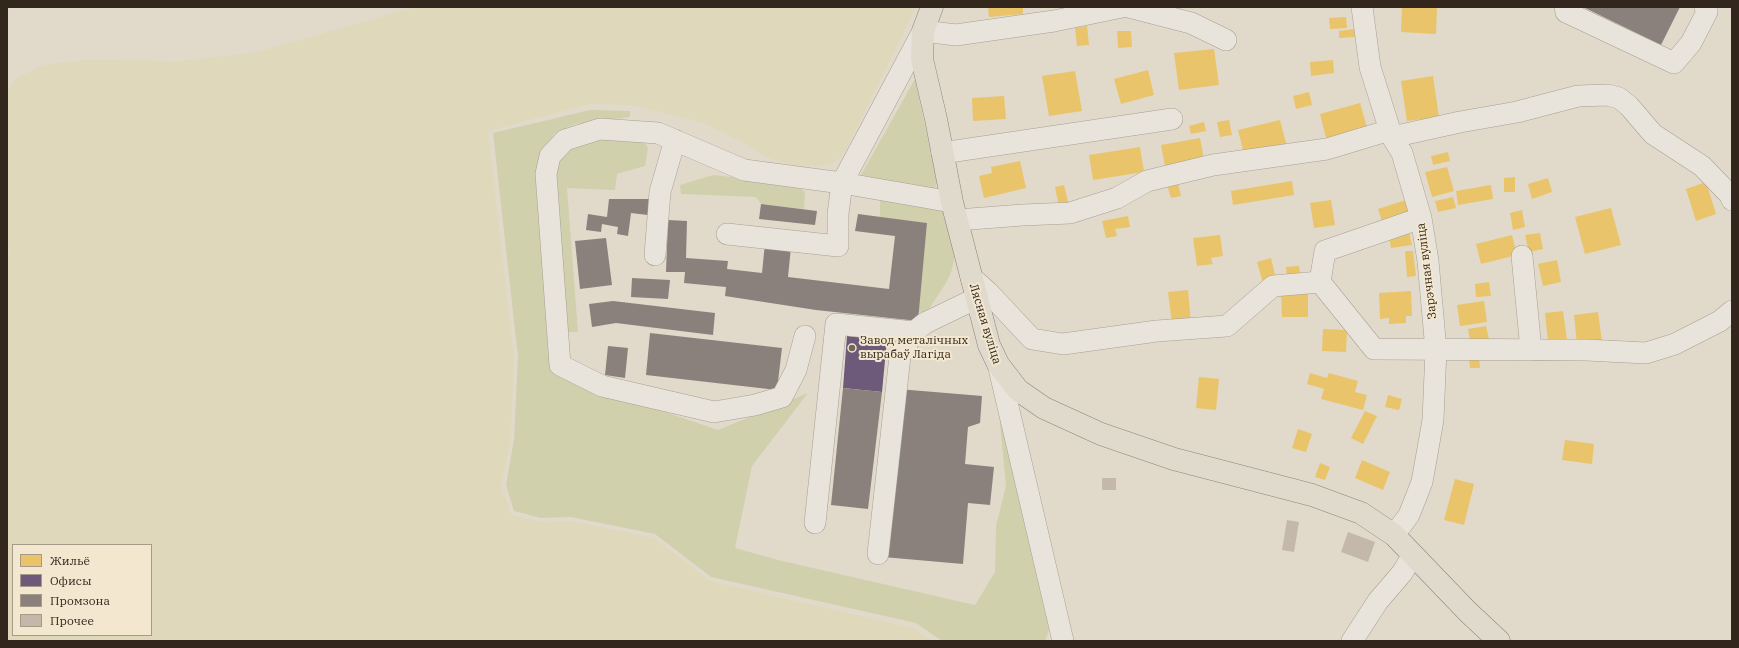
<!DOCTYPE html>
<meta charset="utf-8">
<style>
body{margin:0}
#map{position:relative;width:1739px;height:648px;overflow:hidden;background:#e1daca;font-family:"IBM Plex Serif",serif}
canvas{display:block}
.frame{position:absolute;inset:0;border:8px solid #33271d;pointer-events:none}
.legend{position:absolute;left:12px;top:544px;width:140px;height:92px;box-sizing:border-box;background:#f3e8cf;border:1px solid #a69b88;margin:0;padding:5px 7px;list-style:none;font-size:12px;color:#33271d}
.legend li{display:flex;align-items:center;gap:8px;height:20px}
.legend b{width:20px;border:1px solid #a69b88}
</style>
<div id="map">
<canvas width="1739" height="648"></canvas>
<div class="frame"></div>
<ul class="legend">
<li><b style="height:11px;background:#e9c46a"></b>Жильё</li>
<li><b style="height:11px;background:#6d597a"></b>Офисы</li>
<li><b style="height:11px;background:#8a817c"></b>Промзона</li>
<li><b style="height:11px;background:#c4b8ab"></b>Прочее</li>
</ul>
</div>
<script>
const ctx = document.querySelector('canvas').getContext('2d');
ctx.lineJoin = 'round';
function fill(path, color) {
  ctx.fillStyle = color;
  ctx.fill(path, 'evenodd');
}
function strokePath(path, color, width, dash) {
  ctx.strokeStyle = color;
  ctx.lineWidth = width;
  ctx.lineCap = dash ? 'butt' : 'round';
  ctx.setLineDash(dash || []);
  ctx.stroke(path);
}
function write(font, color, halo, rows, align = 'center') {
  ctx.font = font + ' "IBM Plex Serif",serif';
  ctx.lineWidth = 4;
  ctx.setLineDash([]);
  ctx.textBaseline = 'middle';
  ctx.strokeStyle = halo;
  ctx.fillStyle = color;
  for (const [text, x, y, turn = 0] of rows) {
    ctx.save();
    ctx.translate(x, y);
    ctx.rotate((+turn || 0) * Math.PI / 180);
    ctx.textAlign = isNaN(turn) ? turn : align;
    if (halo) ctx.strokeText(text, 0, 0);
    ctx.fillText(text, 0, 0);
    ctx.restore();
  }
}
fill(new Path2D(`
 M 415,7 L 916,7 L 847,148 L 842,157 L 829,165 L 799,167 L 768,158 L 742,142 L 703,123 L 631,105 L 590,104 L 488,131 L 514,357 L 511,438 L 501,485 L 512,515 L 541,522 L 571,521 L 654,538 L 710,581 L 913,628 L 933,641 L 7,641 L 7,260 L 9,251 L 7,237 L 7,90 L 16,78 L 44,65 L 85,60 L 183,61 L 257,52 ZM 13,545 L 151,545 L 151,635 L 13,635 Z`), '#e0d8bb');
fill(new Path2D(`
 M 915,79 L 937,182 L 934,191 L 861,175 Z
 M 590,110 L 630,111 L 630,117 L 575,124 L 554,134 L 542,156 L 536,183 L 551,348 L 550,370 L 639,403 L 718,430 L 808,393 L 752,466 L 735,548 L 778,560 L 975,605 L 995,572 L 996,526 L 1006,486 L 996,382 L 1029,519 L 1049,630 L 1045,641 L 942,641 L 916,623 L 711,577 L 655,534 L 571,517 L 541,518 L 514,511 L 506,485 L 514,439 L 518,357 L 493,133 Z
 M 602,134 L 643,139 L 648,148 L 645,166 L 617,174 L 615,190 L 567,188 L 578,332 L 564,332 L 551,165 L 566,146 Z
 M 713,175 L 796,184 L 805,192 L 804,209 L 761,204 L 756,197 L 681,194 L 680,185 Z
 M 880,197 L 941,206 C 948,225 959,249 952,269 C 949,281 934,301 927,312 L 918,312 L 927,223 L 880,217 Z`), '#d0d0ad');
fill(new Path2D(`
 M 988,7 L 1023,7 L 1023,14 L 989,17 Z
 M 1402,7 L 1437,7 L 1436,34 L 1401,32 Z
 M 1346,17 L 1347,28 L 1330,29 L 1329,18 Z
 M 1087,26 L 1089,45 L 1077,46 L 1075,28 Z
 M 1354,29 L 1355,37 L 1339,38 L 1339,31 Z
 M 1117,31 L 1131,31 L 1132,47 L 1118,48 Z
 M 1214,49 L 1219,85 L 1179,90 L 1174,53 Z
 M 1333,60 L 1334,73 L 1311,76 L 1310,62 Z
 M 1148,70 L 1154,95 L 1121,104 L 1114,79 Z
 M 1075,71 L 1082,111 L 1049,116 L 1042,76 Z
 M 1433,76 L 1439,117 L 1407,121 L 1401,81 Z
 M 1309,92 L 1312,105 L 1296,109 L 1293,96 Z
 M 1004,96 L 1006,119 L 973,121 L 972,98 Z
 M 1360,103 L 1368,131 L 1327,142 L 1320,114 Z
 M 1229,120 L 1232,135 L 1220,137 L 1217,122 Z
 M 1280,120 L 1287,147 L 1245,158 L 1238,130 Z
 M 1204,122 L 1206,131 L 1191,134 L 1189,126 Z
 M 1200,138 L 1204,159 L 1165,166 L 1161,145 Z
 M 1140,147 L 1144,172 L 1093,180 L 1089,155 Z
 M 1448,152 L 1450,161 L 1433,165 L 1431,156 Z
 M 1020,161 L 1026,188 L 984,198 L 979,176 L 992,173 L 991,167 Z
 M 1447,167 L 1454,191 L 1432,197 L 1425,172 Z
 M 1515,177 L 1515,192 L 1504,192 L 1504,178 Z
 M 1548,178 L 1552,192 L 1532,199 L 1528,184 Z
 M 1177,179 L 1181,196 L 1171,198 L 1166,182 Z
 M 1292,181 L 1294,195 L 1233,205 L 1231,191 Z
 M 1706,182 L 1716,214 L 1696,221 L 1686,189 Z
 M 1064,185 L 1069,205 L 1059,207 L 1055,187 Z
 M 1491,185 L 1493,199 L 1458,205 L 1456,191 Z
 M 1453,197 L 1456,208 L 1438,212 L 1435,201 Z
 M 1409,199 L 1412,211 L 1383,224 L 1378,209 Z
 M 1331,200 L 1335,225 L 1314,228 L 1310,203 Z
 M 1611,208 L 1621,245 L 1585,254 L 1575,217 Z
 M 1522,210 L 1525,227 L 1513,230 L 1510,213 Z
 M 1128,216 L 1130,227 L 1115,229 L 1117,236 L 1106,238 L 1102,221 Z
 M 1409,232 L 1412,245 L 1391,248 L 1389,236 Z
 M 1540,233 L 1543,249 L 1529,252 L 1525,235 Z
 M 1220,235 L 1223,256 L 1211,258 L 1213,264 L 1197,266 L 1193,238 Z
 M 1512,235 L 1517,255 L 1481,264 L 1476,244 Z
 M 1405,251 L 1413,251 L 1416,276 L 1407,277 Z
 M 1271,258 L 1276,279 L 1263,283 L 1257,262 Z
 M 1557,260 L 1561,282 L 1543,286 L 1538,264 Z
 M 1299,266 L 1301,279 L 1287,280 L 1286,267 Z
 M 1489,282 L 1491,296 L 1476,297 L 1475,284 Z
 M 1188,290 L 1191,323 L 1172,324 L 1168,292 Z
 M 1411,291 L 1412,316 L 1406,316 L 1406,323 L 1389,324 L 1389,318 L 1380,319 L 1379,293 Z
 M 1281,294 L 1308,294 L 1308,317 L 1282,317 Z
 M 1484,301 L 1487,322 L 1460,326 L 1457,305 Z
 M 1563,311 L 1567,340 L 1548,342 L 1545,313 Z
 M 1598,312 L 1602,342 L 1577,345 L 1574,315 Z
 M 1486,326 L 1489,339 L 1470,341 L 1468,329 Z
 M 1323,329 L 1347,330 L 1346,352 L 1322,351 Z
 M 1479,357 L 1480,368 L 1470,368 L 1469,358 Z
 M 1310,373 L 1327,378 L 1329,373 L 1358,381 L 1355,392 L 1367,395 L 1363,410 L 1321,399 L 1324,389 L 1307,384 Z
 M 1199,377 L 1219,379 L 1216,410 L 1196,408 Z
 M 1388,395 L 1402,399 L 1399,410 L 1385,407 Z
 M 1365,411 L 1377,416 L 1363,444 L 1351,438 Z
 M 1298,429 L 1312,434 L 1306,452 L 1292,448 Z
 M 1565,440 L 1594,444 L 1592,464 L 1562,460 Z
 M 1362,460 L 1390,472 L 1383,490 L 1355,478 Z
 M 1320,463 L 1330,467 L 1325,480 L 1315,477 Z
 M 1455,479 L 1474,484 L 1464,525 L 1444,520 Z`), '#e9c46a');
fill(new Path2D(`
 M 847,336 L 887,339 L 882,392 L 843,388 Z`), '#6d597a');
fill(new Path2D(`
 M 1583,7 L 1680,7 L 1661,45 Z
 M 609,199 L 650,199 L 648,215 L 631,213 L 628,236 L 617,234 L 618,227 L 602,224 L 601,232 L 586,230 L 588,214 L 607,217 Z
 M 761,204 L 817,211 L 815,225 L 759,219 Z
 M 858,214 L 927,223 L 918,321 L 816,310 L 725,296 L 726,287 L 684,283 L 685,272 L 666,272 L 668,220 L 687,221 L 686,258 L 728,261 L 727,269 L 762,273 L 765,243 L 791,247 L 788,277 L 889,289 L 895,236 L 855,231 Z
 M 606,238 L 612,285 L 580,289 L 575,241 Z
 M 632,278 L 670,280 L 668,299 L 631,297 Z
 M 613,301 L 715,313 L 713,335 L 616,323 L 592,327 L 589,304 Z
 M 650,333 L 782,348 L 777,390 L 646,375 Z
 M 608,346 L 628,348 L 625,378 L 605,375 Z
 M 843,388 L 882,392 L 868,509 L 831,505 Z
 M 898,389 L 982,396 L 980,423 L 968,427 L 965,464 L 994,467 L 990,505 L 968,503 L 963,564 L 883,557 Z`), '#8a817c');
fill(new Path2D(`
 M 1102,478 L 1116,478 L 1116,490 L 1102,490 Z
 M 1287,520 L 1299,522 L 1294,552 L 1282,550 Z
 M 1348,532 L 1375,542 L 1368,562 L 1341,552 Z`), '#c4b8ab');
const minor = new Path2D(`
 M 1129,7 L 1191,23 L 1226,40
 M 1362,7 L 1370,67 L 1392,137 L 1402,153 L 1421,218 L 1428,261 L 1436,350 L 1433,420 L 1422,482 L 1409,515 L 1394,535
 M 1565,7 L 1566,12 L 1674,63 L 1691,43 L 1707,12 L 1705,7
 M 1392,137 L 1460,122 L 1517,112 L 1578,96 L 1608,95 L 1619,98 L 1629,106 L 1653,134 L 1702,166 L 1730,195 L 1732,200
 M 942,153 L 1172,119
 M 957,220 L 1023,215 L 1070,213 L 1117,198 L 1147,181 L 1213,165 L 1327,149 L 1390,130
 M 727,234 L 838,246 L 838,214 L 842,183 L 952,202
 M 655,255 L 660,192 L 675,140
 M 1522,256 L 1531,350
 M 971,277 L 988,292 L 1032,339 L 1063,344 L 1157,331 L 1227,326 L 1273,286 L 1320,282 L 1325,251 L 1421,218
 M 1320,282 L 1374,349 L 1586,350 L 1646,353 L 1675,344 L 1720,321 L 1732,311
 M 805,336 L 796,370 L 782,397 L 755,405 L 714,412 L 602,386 L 560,365 L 546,174 L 550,156 L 565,140 L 600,129 L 658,133 L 744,170 L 842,183 L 923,31 L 956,35 L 1054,21 L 1122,7
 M 998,364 L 1063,641
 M 815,523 L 836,324 L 914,332
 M 878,554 L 900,356 L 914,332 L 925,323 L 977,298
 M 1352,641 L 1378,601 L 1402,573 L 1413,555`);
const major = new Path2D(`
 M 932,7 L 923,31 L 922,59 L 936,119 L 952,202 L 989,345 L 998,364 L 1018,390 L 1044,408 L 1101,434 L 1174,459 L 1312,495 L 1361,513 L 1394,535 L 1468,612 L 1499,641`);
strokePath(minor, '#a69f94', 22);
strokePath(major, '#8b847a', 23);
strokePath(minor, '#e9e4db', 21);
strokePath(major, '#e0dacd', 22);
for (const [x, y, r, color] of [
 [852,348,4,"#70665a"]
]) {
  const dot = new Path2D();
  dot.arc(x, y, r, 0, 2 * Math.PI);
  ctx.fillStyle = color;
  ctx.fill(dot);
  strokePath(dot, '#f3e8cf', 1.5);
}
write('12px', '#33271d', '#f3e8cf', [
 ["Зарэчная вуліца",1427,271,-97],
 ["Лясная вуліца",985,324,73]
]);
write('12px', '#33271d', '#f3e8cf', [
 ["Завод металічных",860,341],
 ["вырабаў Лагіда",860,355]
], 'left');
</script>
